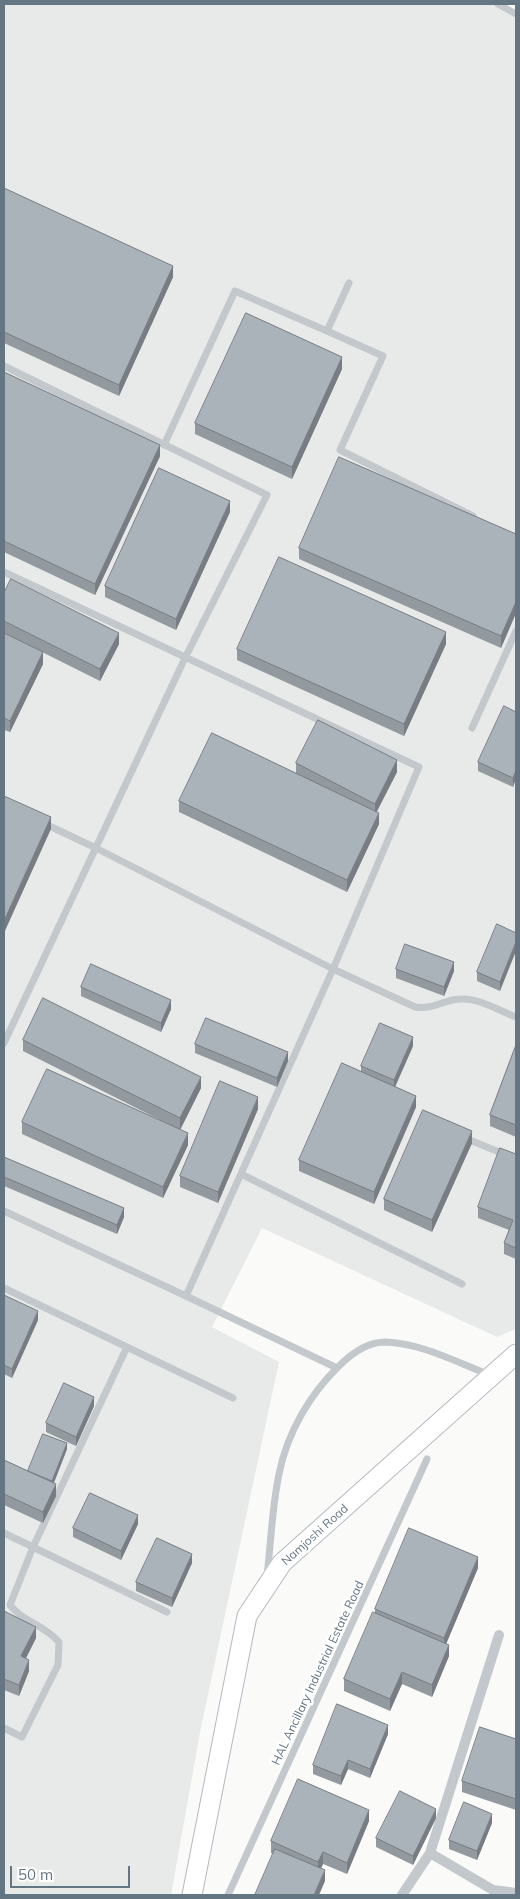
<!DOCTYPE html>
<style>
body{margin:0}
#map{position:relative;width:520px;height:1899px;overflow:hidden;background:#fafaf8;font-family:Mulish,sans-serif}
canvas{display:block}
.frame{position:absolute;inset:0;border:5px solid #657683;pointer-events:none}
.scale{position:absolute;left:10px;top:1866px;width:120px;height:22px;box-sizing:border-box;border:2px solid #657683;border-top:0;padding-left:6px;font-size:15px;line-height:18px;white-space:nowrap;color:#657683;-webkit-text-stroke:4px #fff;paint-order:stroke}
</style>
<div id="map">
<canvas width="520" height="1899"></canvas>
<div class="frame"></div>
<div class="scale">50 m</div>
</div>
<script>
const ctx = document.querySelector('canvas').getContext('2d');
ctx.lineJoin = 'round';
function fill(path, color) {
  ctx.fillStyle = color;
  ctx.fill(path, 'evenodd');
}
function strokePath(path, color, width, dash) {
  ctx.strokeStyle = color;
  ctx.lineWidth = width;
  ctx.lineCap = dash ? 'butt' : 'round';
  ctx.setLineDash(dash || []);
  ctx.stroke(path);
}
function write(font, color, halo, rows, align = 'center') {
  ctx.font = font + ' Mulish,sans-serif';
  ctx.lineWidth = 5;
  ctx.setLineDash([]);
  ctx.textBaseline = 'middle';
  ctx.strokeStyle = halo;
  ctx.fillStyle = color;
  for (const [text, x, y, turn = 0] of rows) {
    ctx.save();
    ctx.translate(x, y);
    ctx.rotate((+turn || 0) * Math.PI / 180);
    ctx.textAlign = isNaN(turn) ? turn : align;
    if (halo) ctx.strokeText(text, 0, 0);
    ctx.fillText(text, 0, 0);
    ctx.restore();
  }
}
fill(new Path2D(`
 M 4,4 L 502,4 L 516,12 L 516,1329 L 497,1337 L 262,1228 L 212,1327 L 279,1362 L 200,1732 L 171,1895 L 4,1895 Z`), '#e8e9e9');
const secondary = new Path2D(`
 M 192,1895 L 247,1616 L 282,1563 L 516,1354`);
strokePath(secondary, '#b3babf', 21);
strokePath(new Path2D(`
 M 498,4 L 516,14
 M 327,331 L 383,356 L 340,450 L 473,516
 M 4,366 L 267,495 L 185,658 L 4,1043
 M 164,445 L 235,291 L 327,331 L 349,283
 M 4,572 L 419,767 L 333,969 L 186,1296 L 4,1211
 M 472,728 L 516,631
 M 43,823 L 96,848 L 333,969 L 415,1007 C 434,1010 444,999 461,999 C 479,998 500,1011 516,1017
 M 465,1138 L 516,1159
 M 241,1174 L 462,1284
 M 4,1288 L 233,1398
 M 186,1296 L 337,1368
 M 4,1533 L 167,1612
 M 267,1576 C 271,1542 272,1507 279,1474 C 287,1433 310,1394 339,1366 C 351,1354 367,1342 385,1342 C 421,1343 456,1362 490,1375
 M 4,1728 L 22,1737 L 58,1665 L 59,1642 C 43,1624 23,1622 10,1605 L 33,1547 L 127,1347
 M 228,1895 L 427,1459`), '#c3c8cc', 7);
strokePath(new Path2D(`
 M 430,1853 L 499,1635
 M 402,1895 L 430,1853 L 493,1890 L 516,1893`), '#c3c8cc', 10);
strokePath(secondary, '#fff', 19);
fill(new Path2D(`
 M 4,188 L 173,277 L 119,396 L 4,343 Z
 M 342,369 L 292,479 L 195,434 L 195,423 Z
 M 4,372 L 160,456 L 95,595 L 4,552 Z
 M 230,512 L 176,630 L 105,597 L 105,586 Z
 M 516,534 L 516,613 L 501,648 L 299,559 L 299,548 Z
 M 4,593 L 119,644 L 100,681 L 4,633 Z
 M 4,633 L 43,664 L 10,732 L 4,730 Z
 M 446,644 L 404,736 L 237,660 L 237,649 Z
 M 516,712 L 513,787 L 478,771 L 478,762 Z
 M 296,763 L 397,772 L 377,811 L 379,824 L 347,892 L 179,812 L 179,801 L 296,773 Z
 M 516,933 L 500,991 L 477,981 L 477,972 Z
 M 396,969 L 454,971 L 444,996 L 396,978 Z
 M 81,987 L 171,1009 L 161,1032 L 81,996 Z
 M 23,1040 L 201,1088 L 180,1130 L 23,1051 Z
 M 195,1044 L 288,1061 L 277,1087 L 195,1053 Z
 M 516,1045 L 516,1137 L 490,1126 L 490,1115 Z
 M 413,1046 L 395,1087 L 416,1107 L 374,1204 L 299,1171 L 299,1160 L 361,1072 L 361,1066 Z
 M 258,1109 L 218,1203 L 180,1187 L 180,1176 Z
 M 22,1122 L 188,1145 L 163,1198 L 22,1134 Z
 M 472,1143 L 432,1232 L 384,1210 L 384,1199 Z
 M 516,1154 L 516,1259 L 504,1254 L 504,1243 L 509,1230 L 478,1218 L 478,1207 Z
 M 4,1157 L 124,1217 L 117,1234 L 4,1186 Z
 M 4,1295 L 38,1320 L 12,1378 L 4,1374 Z
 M 94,1406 L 76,1446 L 46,1432 L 46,1423 Z
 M 67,1449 L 54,1483 L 56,1496 L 43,1523 L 4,1505 L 4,1460 L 28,1471 Z
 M 138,1524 L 121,1560 L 73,1537 L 73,1528 Z
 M 192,1563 L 172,1607 L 136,1591 L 136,1582 Z
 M 478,1568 L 446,1644 L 449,1656 L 432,1697 L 402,1684 L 390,1711 L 344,1691 L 344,1679 L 375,1613 L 375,1609 Z
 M 4,1611 L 36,1638 L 26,1658 L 29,1671 L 19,1696 L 4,1690 Z
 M 388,1734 L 370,1778 L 348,1769 L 341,1785 L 313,1774 L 313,1765 Z
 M 516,1739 L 516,1810 L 462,1792 L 462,1781 Z
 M 436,1818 L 413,1865 L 376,1847 L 376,1838 Z
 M 369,1821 L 347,1874 L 323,1864 L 321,1868 L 325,1881 L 271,1853 L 271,1841 Z
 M 492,1823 L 477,1860 L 449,1849 L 449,1840 Z`), '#929a9f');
fill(new Path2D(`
 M 173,266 L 173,277 L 119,396 L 119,385 Z
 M 342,357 L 342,369 L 292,479 L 292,467 Z
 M 160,445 L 160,456 L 95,595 L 95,584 Z
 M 230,501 L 230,512 L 176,630 L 176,619 Z
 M 516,602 L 516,613 L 501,648 L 501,636 Z
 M 446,632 L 446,644 L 404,736 L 404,724 Z
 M 119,633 L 119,644 L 100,681 L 100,669 Z
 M 43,652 L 43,664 L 10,732 L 10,721 Z
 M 397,760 L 397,772 L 375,815 L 375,804 Z
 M 516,770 L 516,779 L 513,787 L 513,778 Z
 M 379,813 L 379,824 L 347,892 L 347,880 Z
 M 51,817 L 51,829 L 4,933 L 4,921 Z
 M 516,942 L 516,951 L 500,991 L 500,982 Z
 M 454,962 L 454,971 L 444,996 L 444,987 Z
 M 171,1000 L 171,1009 L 161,1032 L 161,1023 Z
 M 413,1037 L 413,1046 L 394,1089 L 394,1080 Z
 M 288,1052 L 288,1061 L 277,1087 L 277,1078 Z
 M 201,1077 L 201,1088 L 180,1130 L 180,1118 Z
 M 416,1096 L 416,1107 L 374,1204 L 374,1192 Z
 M 258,1097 L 258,1109 L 218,1203 L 218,1192 Z
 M 472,1131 L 472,1143 L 432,1232 L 432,1220 Z
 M 188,1133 L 188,1145 L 163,1198 L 163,1187 Z
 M 124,1208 L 124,1217 L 117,1234 L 117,1225 Z
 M 38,1311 L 38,1320 L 12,1378 L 12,1369 Z
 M 94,1397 L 94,1406 L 76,1446 L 76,1437 Z
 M 67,1443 L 67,1449 L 52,1487 L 52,1481 Z
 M 56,1484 L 56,1496 L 43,1523 L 43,1512 Z
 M 138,1515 L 138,1524 L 121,1560 L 121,1551 Z
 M 192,1554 L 192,1563 L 172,1607 L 172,1598 Z
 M 478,1557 L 478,1568 L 444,1649 L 444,1638 Z
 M 36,1627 L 36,1638 L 21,1668 L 21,1656 Z
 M 449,1645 L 449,1656 L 432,1697 L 432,1685 Z
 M 29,1660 L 29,1671 L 19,1696 L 19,1685 Z
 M 402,1672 L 402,1684 L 390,1711 L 390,1699 Z
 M 388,1725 L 388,1734 L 370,1778 L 370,1769 Z
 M 348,1760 L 348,1769 L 341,1785 L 341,1776 Z
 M 436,1809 L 436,1818 L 413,1865 L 413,1856 Z
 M 369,1810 L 369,1821 L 347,1874 L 347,1863 Z
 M 492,1814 L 492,1823 L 477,1860 L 477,1851 Z
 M 323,1852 L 323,1864 L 318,1874 L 318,1862 Z
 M 325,1870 L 325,1881 L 319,1895 L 314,1895 Z`), '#777d82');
const building = new Path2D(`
 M 4,188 L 173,266 L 119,385 L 4,332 Z
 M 246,313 L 342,357 L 292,467 L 195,423 Z
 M 4,372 L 160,445 L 95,584 L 4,541 Z
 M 339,457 L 516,534 L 516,602 L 501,636 L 299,548 Z
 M 159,468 L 230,501 L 176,619 L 105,586 Z
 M 279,557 L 446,632 L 404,724 L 237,649 Z
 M 11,579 L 119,633 L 100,669 L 4,621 L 4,593 Z
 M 4,633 L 43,652 L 10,721 L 4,718 Z
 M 504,706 L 516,712 L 516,770 L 513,778 L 478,762 Z
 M 318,720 L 397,760 L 375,804 L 296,763 Z
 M 212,733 L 379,813 L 347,880 L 179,801 Z
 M 4,796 L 51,817 L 4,921 Z
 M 497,924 L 516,933 L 516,942 L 500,982 L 477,972 Z
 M 405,944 L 454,962 L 444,987 L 396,969 Z
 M 91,964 L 171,1000 L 161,1023 L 81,987 Z
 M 43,998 L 201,1077 L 180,1118 L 23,1040 Z
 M 206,1018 L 288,1052 L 277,1078 L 195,1044 Z
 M 380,1023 L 413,1037 L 394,1080 L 361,1066 Z
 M 516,1045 L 516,1125 L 490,1115 Z
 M 342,1063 L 416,1096 L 374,1192 L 299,1160 Z
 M 47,1069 L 188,1133 L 163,1187 L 22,1122 Z
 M 220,1081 L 258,1097 L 218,1192 L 180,1176 Z
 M 423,1110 L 472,1131 L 432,1220 L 384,1199 Z
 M 500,1148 L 516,1154 L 516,1248 L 504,1243 L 513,1220 L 478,1207 Z
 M 4,1157 L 124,1208 L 117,1225 L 4,1177 Z
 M 4,1295 L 38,1311 L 12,1369 L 4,1365 Z
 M 64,1383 L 94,1397 L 76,1437 L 46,1423 Z
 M 43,1434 L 67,1443 L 52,1481 L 28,1471 Z
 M 4,1460 L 56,1484 L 43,1512 L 4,1494 Z
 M 90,1493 L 138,1515 L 121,1551 L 73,1528 Z
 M 409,1528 L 478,1557 L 444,1638 L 375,1609 Z
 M 157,1538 L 192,1554 L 172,1598 L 136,1582 Z
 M 4,1611 L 36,1627 L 21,1656 L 29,1660 L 19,1685 L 4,1679 Z
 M 373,1612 L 449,1645 L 432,1685 L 402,1672 L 390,1699 L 344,1679 Z
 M 337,1704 L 388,1725 L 370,1769 L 348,1760 L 341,1776 L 313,1765 Z
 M 480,1727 L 516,1739 L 516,1799 L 462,1781 Z
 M 298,1779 L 369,1810 L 347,1863 L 323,1852 L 318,1862 L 271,1841 Z
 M 400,1791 L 436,1809 L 413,1856 L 376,1838 Z
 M 464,1802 L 492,1814 L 477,1851 L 449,1840 Z
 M 275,1849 L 325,1870 L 314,1895 L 255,1895 Z`);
fill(building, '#aab3b9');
strokePath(building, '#777d82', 1);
write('12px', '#657683', '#fff', [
 ["Namjoshi Road",315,1535,-42],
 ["HAL Ancillary Industrial Estate Road",318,1673,-65]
]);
</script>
